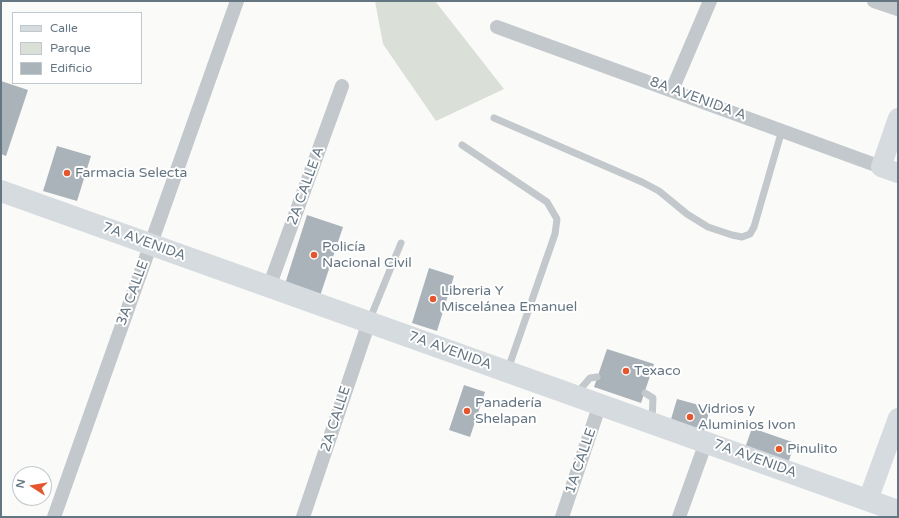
<!DOCTYPE html>
<meta charset="utf-8">
<style>
body{margin:0}
#map{position:relative;width:899px;height:518px;overflow:hidden;background:#fafaf8;font-family:"Varela Round",sans-serif}
canvas{display:block}
.frame{position:absolute;inset:0;border:2px solid #657683;pointer-events:none}
.legend{position:absolute;left:12px;top:12px;width:130px;height:72px;box-sizing:border-box;background:#fff;border:1px solid #c1c8cd;margin:0;padding:5px 7px;list-style:none;font-size:12px;color:#657683}
.legend li{display:flex;align-items:center;gap:8px;height:20px}
.legend b{width:20px;border:1px solid #c1c8cd}
.north{position:absolute;left:12px;top:466px;width:40px;height:40px;box-sizing:border-box;background:#fff;border:1px solid #c1c8cd;border-radius:50%;rotate:282deg;font-size:11px;font-weight:700;line-height:16px;text-align:center;color:#657683}
.north::after{content:'';display:block;margin:auto;width:14px;height:18px;background:#e4572e;clip-path:polygon(50% 0,100% 100%,50% 72%,0 100%)}
</style>
<div id="map">
<canvas width="899" height="518"></canvas>
<div class="frame"></div>
<ul class="legend">
<li><b style="height:5px;background:#d6dbdf"></b>Calle</li>
<li><b style="height:11px;background:#dadfd7"></b>Parque</li>
<li><b style="height:11px;background:#aab3b9"></b>Edificio</li>
</ul>
<div class="north">N</div>
</div>
<script>
const ctx = document.querySelector('canvas').getContext('2d');
ctx.lineJoin = 'round';
function fill(path, color) {
  ctx.fillStyle = color;
  ctx.fill(path, 'evenodd');
}
function strokePath(path, color, width, dash) {
  ctx.strokeStyle = color;
  ctx.lineWidth = width;
  ctx.lineCap = dash ? 'butt' : 'round';
  ctx.setLineDash(dash || []);
  ctx.stroke(path);
}
function write(font, color, halo, rows, align = 'center') {
  ctx.font = font + ' "Varela Round",sans-serif';
  ctx.lineWidth = 4;
  ctx.setLineDash([]);
  ctx.textBaseline = 'middle';
  ctx.strokeStyle = halo;
  ctx.fillStyle = color;
  for (const [text, x, y, turn = 0] of rows) {
    ctx.save();
    ctx.translate(x, y);
    ctx.rotate((+turn || 0) * Math.PI / 180);
    ctx.textAlign = isNaN(turn) ? turn : align;
    if (halo) ctx.strokeText(text, 0, 0);
    ctx.fillText(text, 0, 0);
    ctx.restore();
  }
}
fill(new Path2D(`
 M 375,1 L 435,1 L 504,89 L 436,121 L 383,44 Z`), '#dadfd7');
fill(new Path2D(`
 M 1,81 L 28,90 L 6,156 L 1,154 Z
 M 57,146 L 91,156 L 77,201 L 43,191 Z
 M 307,215 L 343,227 L 320,296 L 285,284 Z
 M 429,268 L 454,276 L 437,331 L 412,323 Z
 M 607,349 L 654,364 L 641,403 L 594,387 Z
 M 464,385 L 485,392 L 470,437 L 449,430 Z
 M 677,399 L 710,408 L 703,435 L 669,426 Z
 M 752,428 L 795,443 L 788,463 L 745,448 Z`), '#aab3b9');
strokePath(new Path2D(`
 M 494,118 L 642,182 L 659,191 L 687,214 L 708,227 L 732,235 L 742,237 L 750,234 L 754,227 L 782,130
 M 462,145 L 547,202 L 557,219 L 555,234 L 508,369
 M 369,321 L 401,243
 M 577,393 L 590,378 L 597,377
 M 645,393 L 653,398 L 652,421`), '#c3c8cc', 7);
strokePath(new Path2D(`
 M 874,1 L 898,9
 M 497,27 L 881,167
 M 672,90 L 710,1
 M 269,287 L 342,86
 M 54,517 L 237,1
 M 303,517 L 369,322
 M 562,517 L 600,404
 M 679,517 L 706,442`), '#c3c8cc', 14);
strokePath(new Path2D(`
 M 898,118 L 881,167 L 898,173
 M 868,500 L 898,418`), '#d6dbdf', 20);
strokePath(new Path2D(`
 M 1,191 L 898,511`), '#d6dbdf', 22);
for (const [x, y, r, color] of [
 [67,173,4,"#e4572e"],
 [314,255,4,"#e4572e"],
 [433,299,4,"#e4572e"],
 [626,371,4,"#e4572e"],
 [467,411,4,"#e4572e"],
 [690,417,4,"#e4572e"],
 [779,449,4,"#e4572e"]
]) {
  const dot = new Path2D();
  dot.arc(x, y, r, 0, 2 * Math.PI);
  ctx.fillStyle = color;
  ctx.fill(dot);
  strokePath(dot, '#fff', 1.5);
}
write('14px', '#657683', '#fff', [
 ["8A AVENIDA A",698,99,20],
 ["2A CALLE A",306,186,-70],
 ["7A AVENIDA",144,242,20],
 ["3A CALLE",133,293,-70],
 ["7A AVENIDA",450,351,20],
 ["2A CALLE",336,419,-72],
 ["7A AVENIDA",755,459,20],
 ["1A CALLE",581,461,-71]
]);
write('14px', '#657683', '#fff', [
 ["Farmacia Selecta",75,173],
 ["Policía",322,247],
 ["Nacional Civil",322,263],
 ["Libreria Y",441,291],
 ["Miscelánea Emanuel",441,307],
 ["Texaco",634,371],
 ["Panadería",475,403],
 ["Shelapan",475,419],
 ["Vidrios y",698,409],
 ["Aluminios Ivon",698,425],
 ["Pinulito",787,449]
], 'left');
</script>
